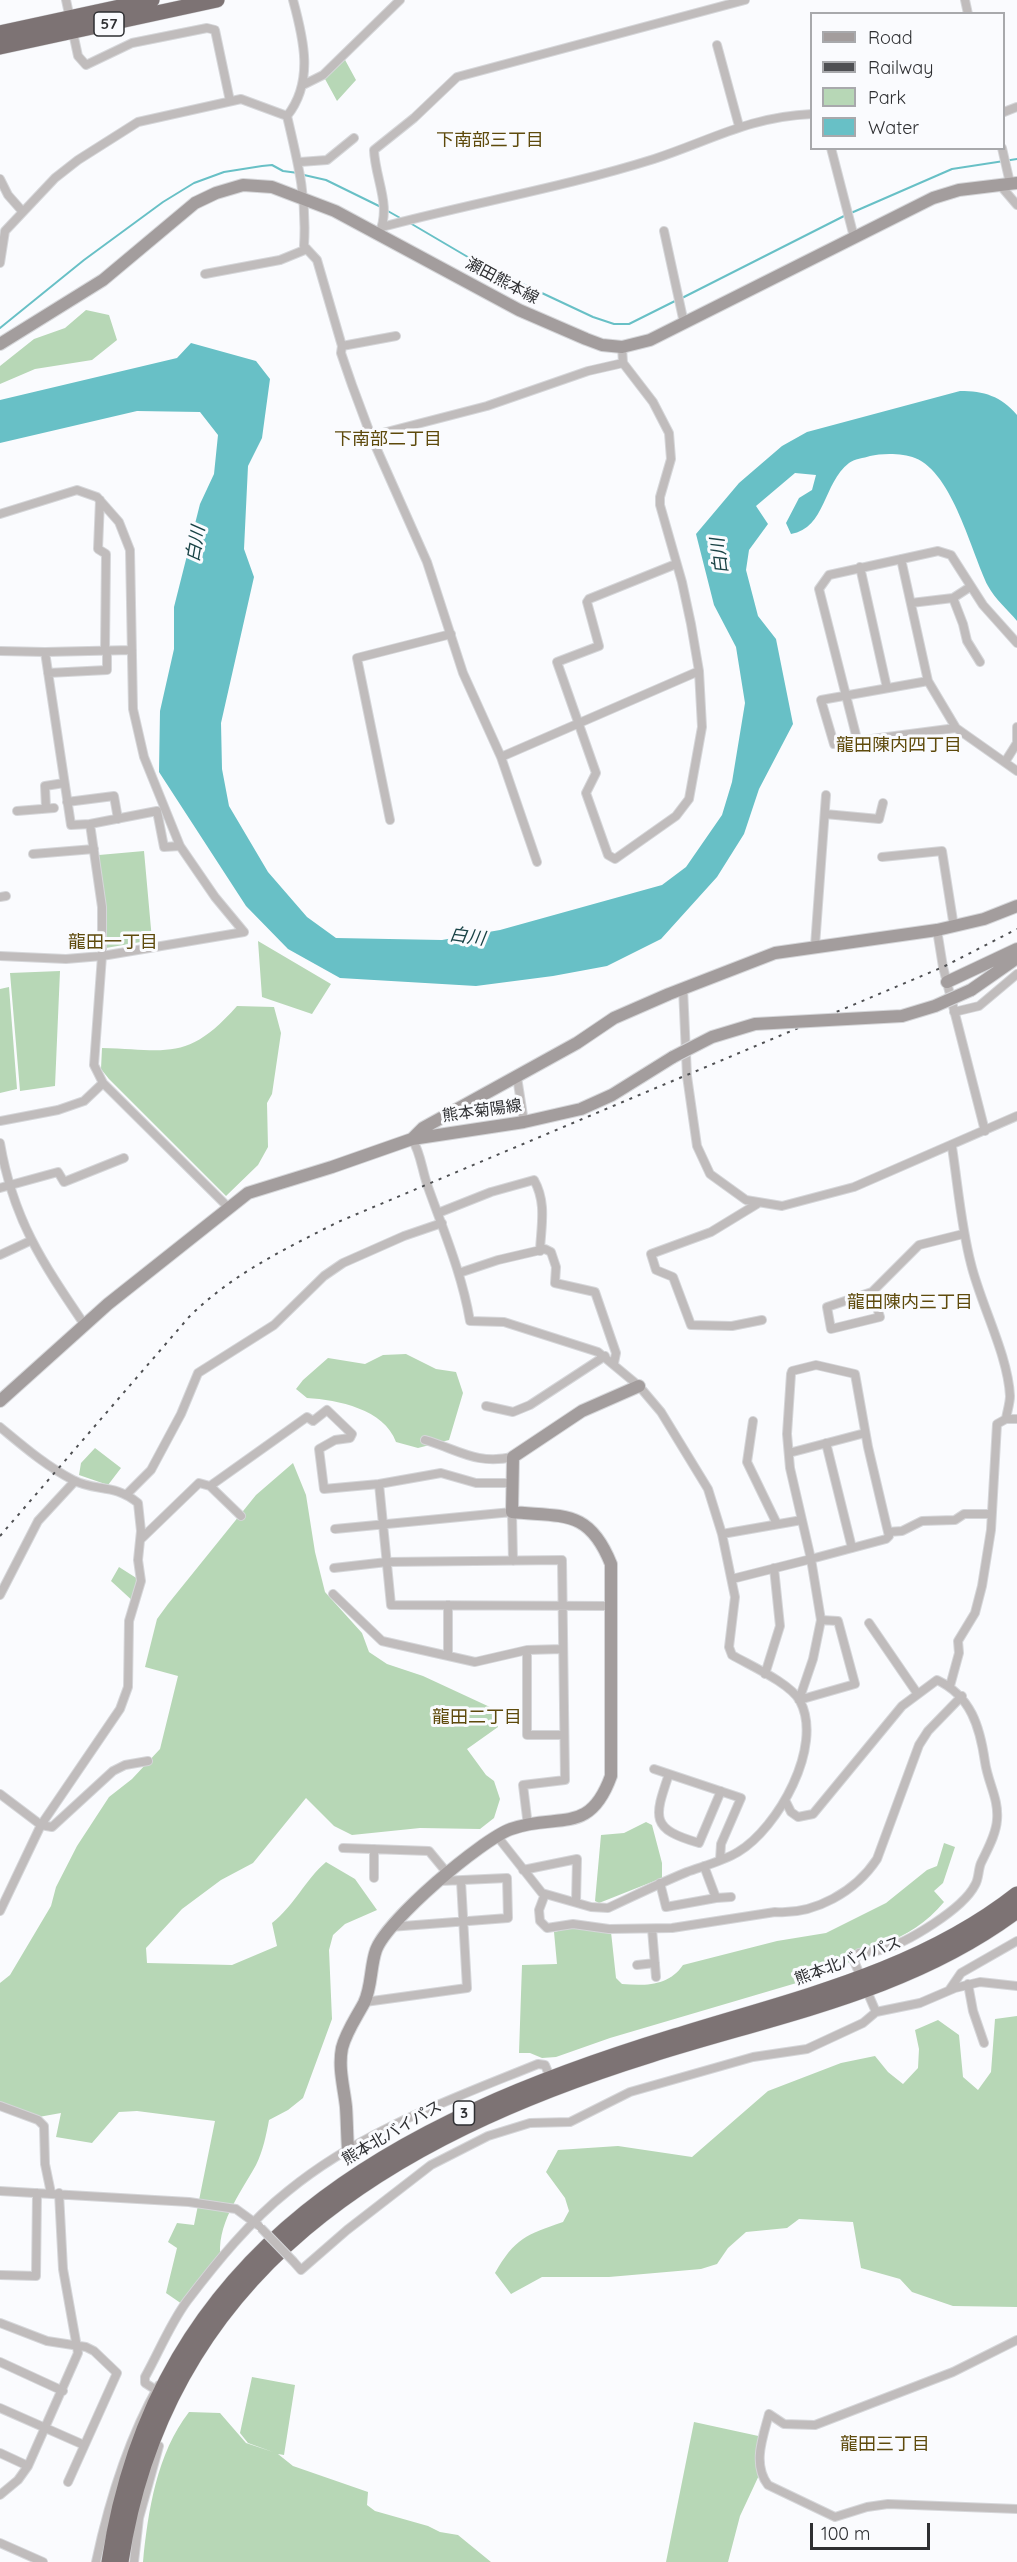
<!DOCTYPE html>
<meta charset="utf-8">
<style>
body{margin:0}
#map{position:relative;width:1017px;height:2562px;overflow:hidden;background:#fafbfe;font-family:Quicksand,sans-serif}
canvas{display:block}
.legend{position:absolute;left:810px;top:12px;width:195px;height:138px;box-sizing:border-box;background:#fafbfe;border:2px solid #a8a9ac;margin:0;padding:8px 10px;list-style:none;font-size:18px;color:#2e2f32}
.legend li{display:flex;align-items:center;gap:12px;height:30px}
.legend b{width:30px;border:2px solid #a8a9ac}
.scale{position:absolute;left:810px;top:2523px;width:120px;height:27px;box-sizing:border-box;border:3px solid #2e2f32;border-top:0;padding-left:8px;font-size:18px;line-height:21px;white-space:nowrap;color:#2e2f32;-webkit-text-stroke:4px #fafbfe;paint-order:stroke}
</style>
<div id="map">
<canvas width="1017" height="2562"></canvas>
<ul class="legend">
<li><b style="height:8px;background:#a39d9d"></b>Road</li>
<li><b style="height:8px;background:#4f5053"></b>Railway</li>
<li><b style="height:16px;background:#b7d7b6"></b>Park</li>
<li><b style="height:16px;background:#68c0c6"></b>Water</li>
</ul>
<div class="scale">100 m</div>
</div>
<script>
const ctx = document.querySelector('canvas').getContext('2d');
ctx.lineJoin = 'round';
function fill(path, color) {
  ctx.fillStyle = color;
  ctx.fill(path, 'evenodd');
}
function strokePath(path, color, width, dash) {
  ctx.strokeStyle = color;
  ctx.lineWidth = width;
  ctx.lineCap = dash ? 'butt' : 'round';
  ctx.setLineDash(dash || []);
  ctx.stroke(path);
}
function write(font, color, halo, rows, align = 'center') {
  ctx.font = font + ' Quicksand,"Noto Sans JP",sans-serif';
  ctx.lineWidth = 6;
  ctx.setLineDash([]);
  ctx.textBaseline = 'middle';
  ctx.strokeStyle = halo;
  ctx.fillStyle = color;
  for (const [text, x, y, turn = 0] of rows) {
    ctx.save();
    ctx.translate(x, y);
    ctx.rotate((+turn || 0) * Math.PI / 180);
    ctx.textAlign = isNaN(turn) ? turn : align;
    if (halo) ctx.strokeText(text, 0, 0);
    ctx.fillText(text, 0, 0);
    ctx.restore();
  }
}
fill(new Path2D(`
 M 344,58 L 356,80 L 337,101 L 325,79 Z
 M 86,310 L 109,315 L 117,340 L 92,360 L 35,369 L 0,384 L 0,366 L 34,339 L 65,328 Z
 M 144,851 L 152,940 L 106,948 L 99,855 Z
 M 258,941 L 331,984 L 312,1014 L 262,997 Z
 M 60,971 L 55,1086 L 20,1091 L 10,973 Z
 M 9,987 L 17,1089 L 0,1093 L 0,989 Z
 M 237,1006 L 274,1007 L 281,1033 L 272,1094 L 267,1103 L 268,1147 L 258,1165 L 226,1196 L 109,1079 L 101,1069 L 102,1048 C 170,1050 188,1061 237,1006 Z
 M 406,1354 L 436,1369 L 456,1372 L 463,1393 L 449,1440 L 418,1448 L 396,1442 C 384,1409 338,1400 307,1398 L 296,1389 L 303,1380 L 328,1358 L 365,1364 L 383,1355 Z
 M 95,1448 L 121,1468 L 108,1485 L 79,1475 L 81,1463 Z
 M 293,1463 L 306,1495 L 315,1552 L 325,1592 L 362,1633 L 369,1652 L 387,1664 L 423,1676 L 492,1708 L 498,1727 L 467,1749 L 486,1775 L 494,1781 L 500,1799 L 494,1818 L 480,1829 L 420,1828 L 352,1835 L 334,1826 L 306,1798 L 253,1863 L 221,1880 L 182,1909 L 146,1948 L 147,1963 L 232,1965 L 277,1946 L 272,1923 C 294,1906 305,1880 326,1862 L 355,1879 L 377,1910 L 345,1924 L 333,1935 L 329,1950 L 332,2019 L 303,2098 L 288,2110 L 269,2120 C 266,2136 263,2151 256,2165 C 240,2194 215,2226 221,2260 L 182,2304 L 166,2293 L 177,2248 L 168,2242 L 177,2223 L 194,2225 L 215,2121 L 137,2111 L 119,2112 L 92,2143 L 56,2137 L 61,2113 L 33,2118 L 0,2104 L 0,1983 L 10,1975 L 51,1906 L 56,1887 L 77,1846 L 109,1797 L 132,1779 L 160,1749 L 178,1676 L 145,1667 L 157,1619 L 168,1604 L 256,1495 Z
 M 119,1567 L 141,1581 L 135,1603 L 111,1581 Z
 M 646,1822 L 652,1825 L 662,1863 L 662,1878 L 599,1903 L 595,1901 L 601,1835 L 624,1833 Z
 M 944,1843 L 955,1847 L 943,1883 L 934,1891 L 944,1902 C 927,1922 907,1936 881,1944 C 873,1946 866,1945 858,1949 L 844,1969 L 610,2038 L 556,2057 L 542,2058 L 530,2053 L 519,2053 L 522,1965 L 557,1964 L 554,1932 L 580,1926 L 611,1932 L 616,1978 L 622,1984 C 645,1986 669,1986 683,1965 L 777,1941 L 826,1933 L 886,1903 L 927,1870 L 937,1866 Z
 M 1017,2016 L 1017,2307 L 953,2306 L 912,2292 L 900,2279 L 861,2268 L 853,2222 L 799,2219 L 787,2228 L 746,2232 L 728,2248 L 717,2264 L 701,2269 L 609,2277 L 542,2277 L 511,2294 L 495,2273 C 515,2238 526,2235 563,2222 L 569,2211 L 565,2198 L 546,2172 L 558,2150 L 618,2146 L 692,2157 L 768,2091 L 841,2063 L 875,2056 L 888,2072 L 903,2084 L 918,2068 L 919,2049 L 915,2030 L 938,2020 L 959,2035 L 963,2077 L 978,2090 L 991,2072 L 995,2019 Z
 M 252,2377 L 295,2385 L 284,2455 L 278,2454 L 293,2466 L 368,2492 L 367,2505 L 375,2511 L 428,2526 L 440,2532 L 458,2535 L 491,2562 L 143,2562 C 148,2511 157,2453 189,2412 L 220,2413 L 246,2443 L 273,2452 L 248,2443 L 240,2433 Z
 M 694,2422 L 763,2437 L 761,2471 L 740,2516 L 728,2562 L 666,2562 Z`), '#b7d7b6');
fill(new Path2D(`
 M 191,343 L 256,361 L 270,379 L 262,438 L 248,466 L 244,549 L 254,577 L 221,723 L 222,769 L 229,806 L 268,872 L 307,917 L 336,938 L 442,940 L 500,930 L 662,885 L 686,867 L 722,815 L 732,782 L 745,703 L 736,647 L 714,605 L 696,534 L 739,483 L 782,446 L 807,432 L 960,391 C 984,391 1001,396 1017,415 L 1017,621 C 1008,610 995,599 988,586 C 971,552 953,473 915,458 C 903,453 882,453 870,456 C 864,458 854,459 849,463 C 823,483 826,528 791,534 L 786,523 L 799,498 L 812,490 L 816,475 L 795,473 L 756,506 L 768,524 L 749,550 L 746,570 L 758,616 L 776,639 L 793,724 L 759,789 L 744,834 L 717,877 L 661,939 L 607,966 L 553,976 L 476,986 L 340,978 L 288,949 L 246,906 L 159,772 L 160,711 L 174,649 L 174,607 L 200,504 L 214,474 L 218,435 L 200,412 L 137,411 L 0,443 L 0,400 L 177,358 Z`), '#68c0c6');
strokePath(new Path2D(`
 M 304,175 L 326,180 L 381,207
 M 386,210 L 402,219
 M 851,213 L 952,169 L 1017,159
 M 410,223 L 478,263 L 593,317 L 614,324 L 629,324 L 677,300
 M 682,298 L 846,215
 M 0,328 L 84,260 L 163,202 L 194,183 L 224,172 L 262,166 L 272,165 L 283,171 L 298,173`), '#68c0c6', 2);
const street = new Path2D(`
 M 66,0 L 78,56 L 86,65 L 132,43 L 207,28 L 215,30 L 230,101
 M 965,0 L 968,14
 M 717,45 L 739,126
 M 305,84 L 323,75 L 400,0
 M 1004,112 L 1017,107
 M 287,116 C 298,163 307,197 304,246 L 317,260 L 342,346 L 341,353 L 352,385 L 371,436 L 427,562 L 463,673 L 501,757 L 537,862
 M 287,116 C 314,82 304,40 293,0
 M 831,148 L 854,237
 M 1002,148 L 1010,183
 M 300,162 L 327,160 L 354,138
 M 0,179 L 8,195 L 23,212
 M 999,184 L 1017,205
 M 382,227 C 472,203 565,187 654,159 C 712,140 748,117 812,114
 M 664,231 L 684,323
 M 379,234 C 392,205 375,179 374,150 L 414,118 L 457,77 L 745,0
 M 0,263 L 5,231 L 55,178 L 78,160 L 138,122 L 241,99 L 287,116
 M 205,274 L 280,260 L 307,249
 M 342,346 L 396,336
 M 622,347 L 623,363 L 653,402 L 669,433 L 671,459 L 660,497 L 660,505 L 682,582 L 691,624 L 699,671 L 702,727 L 689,799 L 676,816 L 615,859 L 608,855 L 586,793 L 596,773 L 557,662 L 599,646 L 587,602 L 589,599 L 676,564
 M 371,436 L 487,406 L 588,371 L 623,363
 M 100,500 L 98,549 L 106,554 L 105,651
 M 0,514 L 77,490 L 97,497 L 119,522 L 130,550 L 133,709 L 144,757 L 180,846 L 215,897 L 244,932
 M 901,559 L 928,681 L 956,728 L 1017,771
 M 860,567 L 887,688
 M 953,598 L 963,624 L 967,641 L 980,662
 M 911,603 L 953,598 L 970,587
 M 0,651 L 45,652 L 71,825 L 90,824 L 102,907 L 102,956 L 94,1065 L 103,1083 L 229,1208
 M 45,652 L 132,650
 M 48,673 L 107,670 L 107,651
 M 928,681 L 821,700 L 834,744 L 956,728
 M 1017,727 L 1017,741
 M 857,739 L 819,589 L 829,575 L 938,551 L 951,555 L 983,605 L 1017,643
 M 501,757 L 699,671
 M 1005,762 L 1017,743
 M 67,802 L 114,796 L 118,819
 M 46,808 L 45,786 L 64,783
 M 17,811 L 54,808
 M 825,814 L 879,819 L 883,803
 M 390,820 L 357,658 L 451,634
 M 90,824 L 157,811 L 164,847 L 180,846
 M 33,854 L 94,849
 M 882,857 L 942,851 L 954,927
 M 0,897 L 6,896
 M 937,930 L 943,967 L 985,1131
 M 815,946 L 826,795
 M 0,956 L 66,959 L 102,956 L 244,932
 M 683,988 L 687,1076 L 697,1146 L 710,1174 L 746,1200 L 782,1206 L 854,1187 L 1017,1116
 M 954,1012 L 979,1006 L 1017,974
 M 517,1077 L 524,1122
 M 0,1121 L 58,1110 L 84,1101 L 103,1083
 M 412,1139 C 421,1153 422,1171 428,1187 C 444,1232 462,1274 470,1321 L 504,1322 L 598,1352 L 639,1386 L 661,1412 L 708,1489 L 722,1534 L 735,1597 L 729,1647 L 732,1655 C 751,1666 790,1683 800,1701 C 824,1746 778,1828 738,1852 C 723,1861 704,1866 687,1872 C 660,1883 634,1896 608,1908 L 591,1907 L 542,1893 L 497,1836
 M 0,1143 C 13,1219 42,1262 84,1324
 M 952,1147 C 958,1186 961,1226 971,1264 C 981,1305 1008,1355 1010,1396 C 1010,1403 1007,1412 1006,1419
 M 0,1188 L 58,1172 L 64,1182 L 124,1158
 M 757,1204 L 711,1232 L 651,1254 L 656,1270 L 673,1277 L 691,1325 L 732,1326 L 762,1320
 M 438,1213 L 491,1192 L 534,1180 C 547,1203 541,1226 540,1251
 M 0,1255 L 30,1241
 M 459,1273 L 498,1260 L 545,1249 L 551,1252 L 556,1267 L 555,1283 L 595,1292 L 616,1353 L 614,1363
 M 872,1292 L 880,1317 L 831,1329 L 827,1307 L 872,1292 L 919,1245 L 963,1234
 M 816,1365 L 855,1374 L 868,1447 L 889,1536 L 886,1539 L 811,1559 L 790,1468 L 787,1434 L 791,1374 L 792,1371 Z
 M 486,1406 L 513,1412 L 530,1405 L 605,1356
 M 753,1421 L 747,1462 L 777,1524
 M 0,1427 C 23,1446 46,1466 73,1480 C 96,1492 114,1483 138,1503 L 141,1531 L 138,1560 L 141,1581 L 129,1621 L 128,1687 L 120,1709 L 41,1825 L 0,1911
 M 425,1440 C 459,1450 476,1465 513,1457
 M 826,1443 L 852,1548
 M 789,1453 L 865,1433
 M 379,1484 L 441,1473 L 476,1483 L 513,1483
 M 127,1494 L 151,1470 L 181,1414 L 198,1373 L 274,1325 L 324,1276 L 343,1263 L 404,1236 L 442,1223
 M 241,1516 L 210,1486 L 307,1417 L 313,1421 L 327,1410 L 352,1434 L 350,1438 L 335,1440 L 319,1449 L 324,1489 L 379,1484 L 391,1605 L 611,1606
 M 335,1529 L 512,1512 L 513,1561
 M 888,1532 L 902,1531 L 922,1521 L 955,1520 L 964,1514 L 991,1514
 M 722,1534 L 802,1520
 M 141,1539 L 199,1483 L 210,1486
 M 334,1568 L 387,1562 L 562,1560 L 565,1780 L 523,1785 L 528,1826
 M 732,1579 L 811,1559 L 821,1620 L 813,1659 L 799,1700
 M 333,1594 L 382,1641 L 475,1662 L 527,1650
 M 0,1595 L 38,1521 L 75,1481
 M 448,1605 L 448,1655
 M 869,1623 L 917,1693
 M 563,1649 L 527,1650 L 527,1735 L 564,1735
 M 765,1674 L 780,1626 L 774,1568
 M 950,1686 L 959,1653 L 958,1641 L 975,1613 L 982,1586 L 991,1530 L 997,1424 L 1006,1419 L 1017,1419
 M 799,1700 L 855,1684 L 838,1621 L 821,1620
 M 654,1769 L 741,1798 L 721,1844 L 720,1860
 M 669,1774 C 654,1818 650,1829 699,1843 L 721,1791
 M 0,1794 L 41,1825 L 52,1827 L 113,1771 L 125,1765 L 148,1761
 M 786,1802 L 791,1812 L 798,1817 L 813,1814 L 902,1706 L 937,1680 C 971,1696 980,1727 985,1762 C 988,1783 999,1799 997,1820 C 996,1835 987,1850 981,1863 C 978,1870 979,1879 975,1885 C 963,1909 907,1943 881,1950 C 874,1951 866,1952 859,1953 L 854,1961 L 876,2012
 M 343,1848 L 429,1851 L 448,1874
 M 374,1849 L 374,1878
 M 523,1870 L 577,1859 L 576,1902
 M 660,1883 L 666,1907 L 716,1898 L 704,1866
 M 545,1894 L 539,1910 L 540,1921 L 547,1928 L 573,1924 L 609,1929 L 672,1928 L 775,1912 C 815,1915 856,1891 877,1859 L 919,1745 L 928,1731 L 962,1696
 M 716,1898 L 731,1897
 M 390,1927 L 508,1918 L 507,1878 L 441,1881
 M 652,1929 L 656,1977
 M 637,1965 L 655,1963
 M 968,1984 L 973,2011 L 984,2043
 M 950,1989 L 961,1973 L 1017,1941
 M 365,2002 L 467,1988 L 461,1881
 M 0,2106 L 38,2120 L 44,2126 L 45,2164 L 51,2193
 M 0,2191 L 189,2202 L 236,2209 L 258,2225
 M 293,2261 L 301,2270 L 347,2230 L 431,2165 L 488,2136 L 530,2123 L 570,2122 L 630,2092 L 753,2057 L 807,2049 L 863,2023 L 876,2012 L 920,2003 L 955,1988 L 980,1982 L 1017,1986
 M 0,2275 L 36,2276 L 37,2193
 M 0,2323 L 47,2341 L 86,2347 L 94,2351 L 117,2373 L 68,2482
 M 1017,2340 L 953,2372 L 815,2425 L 784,2424 L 769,2414 C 763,2437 752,2464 768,2485 L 835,2517 L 867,2507 L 888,2504 L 1017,2509
 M 0,2362 L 63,2391
 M 156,2390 L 145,2383 L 145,2377 C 159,2352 170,2324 187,2301 C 216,2263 250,2221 288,2191 C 361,2131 452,2099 538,2064 L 545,2065 L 550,2077
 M 0,2408 L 84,2445
 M 0,2453 L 28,2466
 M 0,2495 L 18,2480 L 28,2466 L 78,2353 L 63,2269 L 59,2193
 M 0,2543 L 43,2562
 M 96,2562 C 109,2501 128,2439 159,2385
 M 134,2562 L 139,2518 L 159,2446`);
const secondary = new Path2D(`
 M 0,344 L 103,280 L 195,203 L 216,193 L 243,185 L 272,187 L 335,211 L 519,310 L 586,339 L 602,345 L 622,347 L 650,340 L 933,198 L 959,190 L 1017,183
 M 947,982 L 1017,949
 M 971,990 L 1017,958
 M 412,1139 L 423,1128 L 577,1043 L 614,1018 L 669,994 L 775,953 L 937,930 L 984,919 L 1017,906
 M 0,1401 L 108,1304 L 248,1193 L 332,1167 L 412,1139 L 524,1122 L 581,1109 L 612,1095 L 673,1057
 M 348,2149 C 347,2135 347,2121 346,2107 C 344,2088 338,2068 342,2048 C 346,2032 356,2018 364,2003 C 372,1987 370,1967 376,1950 C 387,1920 481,1840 511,1829 C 558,1812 589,1837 611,1776 L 611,1564 C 589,1509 564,1517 512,1512 L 513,1457 L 582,1411 L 639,1386`);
const highway = new Path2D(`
 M 0,33 L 152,0
 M 0,47 L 217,0
 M 109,2562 C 157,2245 397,2121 675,2036 C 793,1999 918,1972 1017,1894
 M 121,2562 C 165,2269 391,2136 651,2055 C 777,2015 909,1992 1017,1911`);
strokePath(street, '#d5d6d9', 10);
strokePath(secondary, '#d5d6d9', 14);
strokePath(highway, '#d5d6d9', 16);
strokePath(street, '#c0bcbc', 8);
strokePath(secondary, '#a39d9d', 12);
strokePath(highway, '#7d7374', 15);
strokePath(new Path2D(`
 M 0,1536 L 189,1317 C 232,1274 285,1249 338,1222 L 943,967 L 1017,929`), '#4f5053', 2, [3, 6]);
const streetBridge = new Path2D(`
 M 261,2228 L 293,2261`);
const secondaryBridge = new Path2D(`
 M 673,1057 L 712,1037 L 755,1024 L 902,1016 L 935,1006 L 971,990`);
strokePath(streetBridge, '#d5d6d9', 10, []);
strokePath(secondaryBridge, '#d5d6d9', 14, []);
strokePath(streetBridge, '#c0bcbc', 8);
strokePath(secondaryBridge, '#a39d9d', 12);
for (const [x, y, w] of [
 [109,24,30],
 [464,2113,21]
]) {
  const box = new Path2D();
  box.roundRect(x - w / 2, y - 12, w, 24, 4.5);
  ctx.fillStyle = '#fafbfe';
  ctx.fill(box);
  strokePath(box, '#2e2f32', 1.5);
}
write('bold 15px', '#2e2f32', null, [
 ["57",109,24],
 ["3",464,2113]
]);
write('16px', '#2e2f32', '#fafbfe', [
 ["瀬田熊本線",502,281,28],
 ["熊本菊陽線",482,1111,-8],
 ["熊本北バイパス",848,1961,-20],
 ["熊本北バイパス",392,2133,-30]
]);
write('18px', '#5e4a0c', '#fafbfe', [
 ["下南部三丁目",490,141],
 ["下南部二丁目",388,440],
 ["龍田陳内四丁目",899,746],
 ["龍田一丁目",113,943],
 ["龍田陳内三丁目",910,1303],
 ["龍田二丁目",477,1718],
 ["龍田三丁目",885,2445]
]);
write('italic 18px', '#194346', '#fafbfe', [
 ["白川",196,544,-80],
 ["白川",720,556,-97],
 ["白川",467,937,8]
]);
</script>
